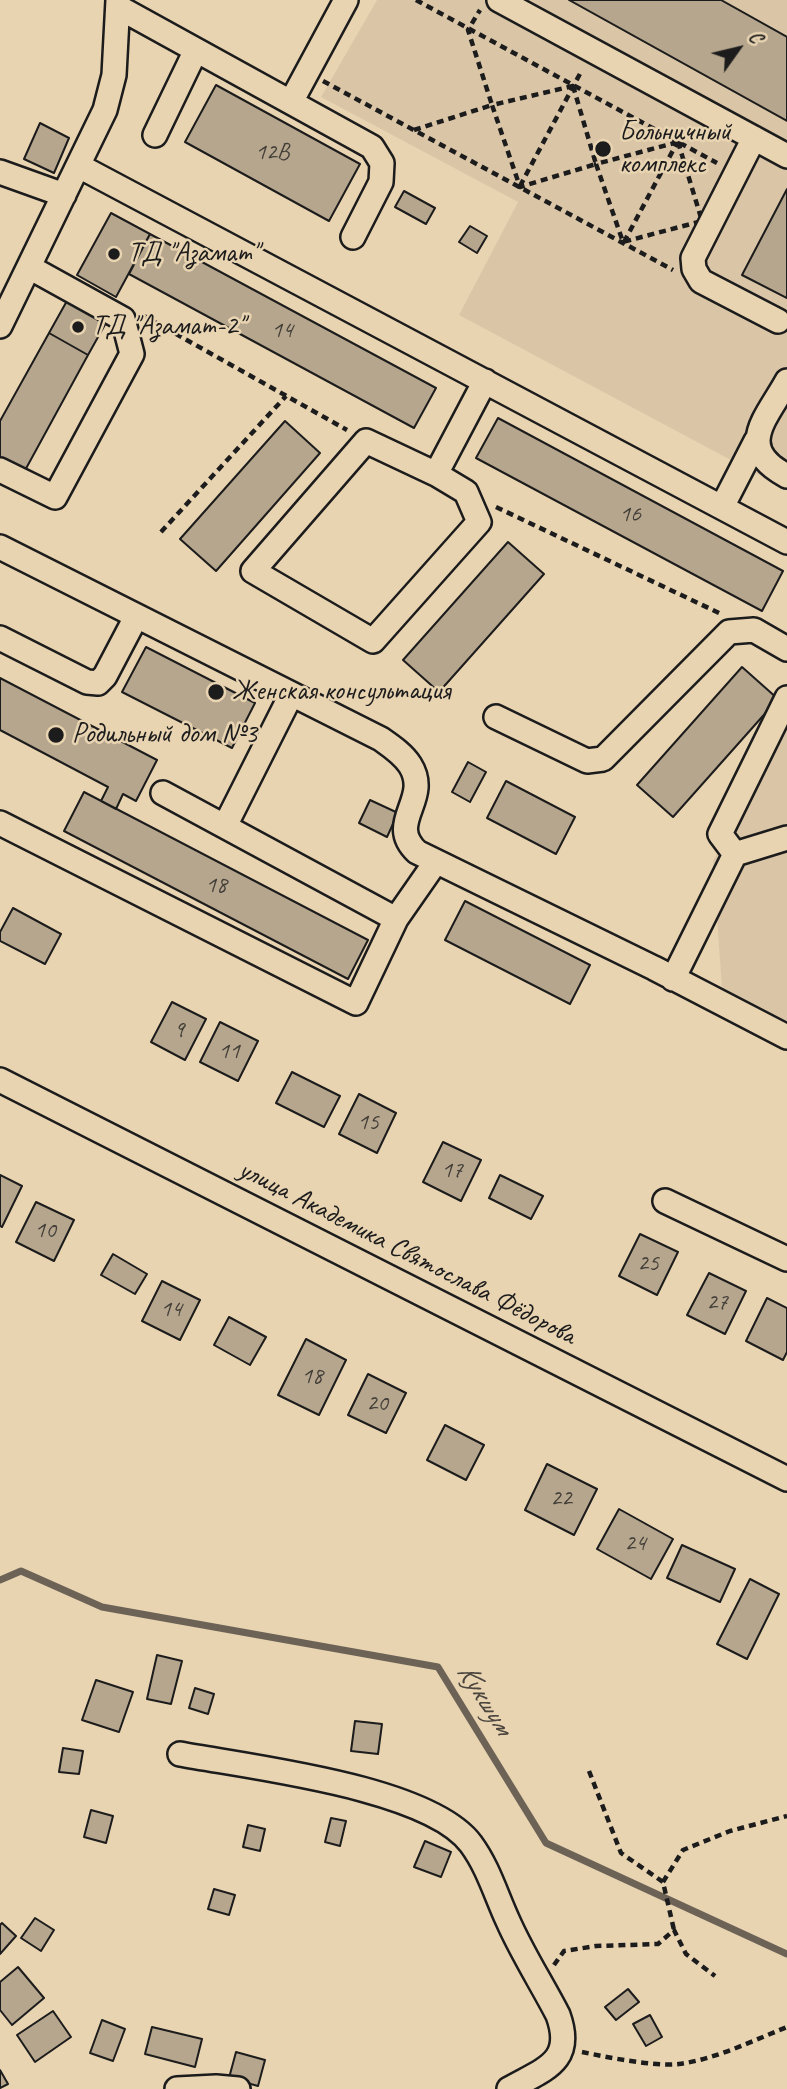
<!DOCTYPE html>
<meta charset="utf-8">
<style>
body{margin:0}
#map{position:relative;width:787px;height:2089px;overflow:hidden;background:#e9d4b2;font-family:Caveat,sans-serif}
canvas{display:block}
.north{position:absolute;left:703px;top:14px;width:70px;height:70px;-webkit-text-stroke:5px #e9d4b2;paint-order:stroke;rotate:56deg;font-size:19px;font-weight:700;line-height:28px;text-align:center;color:#1c1c1c}
.north::after{content:'';display:block;margin:auto;width:24px;height:32px;background:#1c1c1c;clip-path:polygon(50% 0,100% 100%,50% 72%,0 100%)}
</style>
<div id="map">
<canvas width="787" height="2089"></canvas>
<div class="north">С</div>
</div>
<script>
const ctx = document.querySelector('canvas').getContext('2d');
ctx.lineJoin = 'round';
function fill(path, color) {
  ctx.fillStyle = color;
  ctx.fill(path, 'evenodd');
}
function strokePath(path, color, width, dash) {
  ctx.strokeStyle = color;
  ctx.lineWidth = width;
  ctx.lineCap = dash ? 'butt' : 'round';
  ctx.setLineDash(dash || []);
  ctx.stroke(path);
}
function write(font, color, halo, rows, align = 'center') {
  ctx.font = font + ' Caveat,sans-serif';
  ctx.lineWidth = 5;
  ctx.setLineDash([]);
  ctx.textBaseline = 'middle';
  ctx.strokeStyle = halo;
  ctx.fillStyle = color;
  for (const [text, x, y, turn = 0] of rows) {
    ctx.save();
    ctx.translate(x, y);
    ctx.rotate((+turn || 0) * Math.PI / 180);
    ctx.textAlign = isNaN(turn) ? turn : align;
    if (halo) ctx.strokeText(text, 0, 0);
    ctx.fillText(text, 0, 0);
    ctx.restore();
  }
}
fill(new Path2D(`
 M 377,0 L 787,0 L 787,490 L 459,315 L 518,202 L 321,97 Z
 M 787,725 L 787,1023 L 722,989 L 713,861 Z`), '#dac6a7');
strokePath(new Path2D(`
 M 0,1580 L 21,1571 L 102,1607 L 438,1667 L 546,1843 L 787,1954`), '#6c6356', 7);
const building = new Path2D(`
 M 569,0 L 721,0 L 787,37 L 787,121 Z
 M 216,85 L 360,164 L 329,221 L 185,142 Z
 M 40,123 L 69,138 L 54,173 L 24,159 Z
 M 787,189 L 787,298 L 742,275 Z
 M 404,191 L 435,208 L 426,224 L 395,207 Z
 M 111,213 L 150,234 L 116,297 L 77,275 Z
 M 470,226 L 487,236 L 477,253 L 459,242 Z
 M 150,234 L 436,388 L 414,428 L 129,274 Z
 M 68,299 L 107,321 L 88,355 L 49,333 Z
 M 49,333 L 88,355 L 23,474 L 0,461 L 0,421 Z
 M 498,418 L 783,571 L 762,611 L 476,458 Z
 M 285,421 L 320,453 L 216,571 L 180,539 Z
 M 508,542 L 544,574 L 439,692 L 403,660 Z
 M 146,647 L 255,703 L 232,748 L 122,692 Z
 M 742,667 L 778,699 L 673,817 L 637,785 Z
 M 0,678 L 157,760 L 136,801 L 123,794 L 116,809 L 101,801 L 108,787 L 0,730 Z
 M 468,762 L 486,772 L 470,802 L 452,792 Z
 M 506,781 L 575,817 L 556,854 L 487,818 Z
 M 84,792 L 368,940 L 348,979 L 64,831 Z
 M 370,800 L 398,813 L 387,837 L 359,823 Z
 M 465,901 L 590,965 L 570,1004 L 445,940 Z
 M 13,908 L 61,934 L 45,964 L 0,941 L 0,932 Z
 M 172,1002 L 206,1019 L 185,1060 L 151,1042 Z
 M 220,1022 L 258,1041 L 238,1081 L 200,1062 Z
 M 292,1072 L 340,1096 L 324,1127 L 276,1103 Z
 M 359,1094 L 396,1113 L 377,1153 L 339,1134 Z
 M 443,1142 L 481,1160 L 461,1201 L 423,1182 Z
 M 0,1175 L 22,1186 L 2,1227 L 0,1226 Z
 M 500,1175 L 543,1196 L 531,1219 L 489,1198 Z
 M 36,1202 L 74,1220 L 54,1261 L 16,1242 Z
 M 640,1234 L 678,1252 L 657,1295 L 619,1276 Z
 M 113,1254 L 147,1274 L 135,1294 L 101,1275 Z
 M 709,1273 L 746,1291 L 725,1334 L 687,1315 Z
 M 162,1281 L 200,1300 L 180,1340 L 142,1321 Z
 M 767,1298 L 787,1308 L 787,1352 L 783,1360 L 746,1341 Z
 M 229,1317 L 266,1337 L 250,1365 L 214,1345 Z
 M 306,1339 L 346,1360 L 319,1415 L 278,1395 Z
 M 368,1374 L 406,1393 L 386,1433 L 348,1415 Z
 M 445,1425 L 484,1445 L 466,1480 L 427,1460 Z
 M 547,1464 L 597,1489 L 574,1535 L 525,1510 Z
 M 619,1509 L 673,1539 L 651,1579 L 597,1549 Z
 M 682,1545 L 735,1569 L 720,1602 L 667,1578 Z
 M 750,1579 L 779,1594 L 747,1659 L 717,1644 Z
 M 157,1655 L 182,1661 L 171,1704 L 147,1699 Z
 M 96,1680 L 133,1692 L 119,1732 L 82,1720 Z
 M 195,1688 L 214,1694 L 208,1714 L 189,1708 Z
 M 355,1721 L 382,1724 L 378,1754 L 351,1751 Z
 M 63,1748 L 83,1751 L 79,1774 L 59,1772 Z
 M 91,1810 L 113,1816 L 106,1843 L 84,1837 Z
 M 331,1818 L 346,1821 L 340,1846 L 325,1842 Z
 M 248,1825 L 265,1829 L 260,1851 L 243,1847 Z
 M 425,1841 L 451,1852 L 441,1877 L 414,1867 Z
 M 214,1889 L 235,1895 L 229,1915 L 208,1909 Z
 M 35,1918 L 54,1930 L 41,1951 L 21,1938 Z
 M 2,1923 L 16,1936 L 0,1954 L 0,1925 Z
 M 18,1967 L 44,1998 L 12,2025 L 0,2010 L 0,1982 Z
 M 628,1989 L 639,2002 L 616,2020 L 605,2007 Z
 M 53,2011 L 71,2037 L 35,2062 L 17,2035 Z
 M 650,2015 L 662,2037 L 646,2046 L 633,2024 Z
 M 102,2020 L 125,2029 L 113,2061 L 90,2053 Z
 M 152,2027 L 202,2039 L 195,2067 L 145,2054 Z
 M 236,2052 L 265,2060 L 258,2086 L 229,2078 Z
 M 0,2070 L 8,2084 L 0,2088 Z`);
fill(building, '#b6a68d');
strokePath(building, '#1c1c1c', 2);
const minor = new Path2D(`
 M 499,0 L 787,156
 M 118,7 L 372,147 L 382,163 L 381,182 L 353,237
 M 291,102 L 346,0
 M 155,135 L 196,50
 M 754,138 L 693,258 L 694,269 L 701,281 L 778,321
 M 79,166 L 787,542
 M 0,172 L 64,195
 M 0,326 L 105,110 L 114,75 L 118,0
 M 787,381 C 766,419 734,448 787,476
 M 0,470 L 55,497 L 132,354 L 123,319 L 29,267
 M 436,474 L 366,441 L 253,571 L 373,641 L 479,522 L 466,492 L 436,474 L 485,381
 M 722,507 L 756,441
 M 0,547 L 381,739 C 391,746 403,754 410,765 C 432,800 385,822 417,852 L 654,968 L 787,1037
 M 0,638 L 87,682 L 98,683 L 105,676 L 136,617
 M 496,717 L 587,761 L 603,759 L 729,632 L 754,630 L 787,649
 M 163,793 L 396,919
 M 0,823 L 356,1003 L 396,919 L 435,863
 M 225,826 L 291,695
 M 735,854 L 787,838
 M 673,979 L 735,854 L 720,834 L 787,698
 M 0,1080 L 787,1479
 M 665,1201 L 787,1259
 M 180,1754 C 249,1767 429,1787 471,1844 C 488,1867 496,1895 508,1921 C 522,1953 542,1984 558,2015 C 575,2062 544,2069 509,2089
 M 177,2089 L 216,2087 L 238,2089`);
strokePath(minor, '#1c1c1c', 28);
strokePath(new Path2D(`
 M 416,0 L 717,163
 M 323,81 L 673,270
 M 573,86 L 596,164 L 520,187 L 492,105 Z
 M 414,130 L 492,105 L 468,30 L 480,10
 M 678,142 L 702,221 L 623,242 L 596,164 Z
 M 520,186 L 582,70
 M 624,242 L 686,126
 M 144,316 L 347,430
 M 496,507 L 719,613
 M 161,532 L 286,396
 M 589,1771 L 621,1853 L 663,1882 L 674,1930
 M 663,1882 L 683,1850 L 730,1831 L 787,1816
 M 554,1965 L 564,1951 L 596,1946 L 658,1944 L 674,1930 L 686,1954 L 715,1976
 M 582,2052 C 606,2057 655,2067 679,2064 C 716,2059 752,2041 787,2027`), '#1c1c1c', 4.5, [7, 5]);
strokePath(minor, '#e9d4b2', 23);
for (const [x, y, r, color] of [
 [603,149,9,"#1c1c1c"],
 [114,254,7,"#1c1c1c"],
 [78,327,7,"#1c1c1c"],
 [216,692,9,"#1c1c1c"],
 [56,735,9,"#1c1c1c"]
]) {
  const dot = new Path2D();
  dot.arc(x, y, r, 0, 2 * Math.PI);
  ctx.fillStyle = color;
  ctx.fill(dot);
  strokePath(dot, '#e9d4b2', 2.5);
}
write('24px', '#423e38', null, [
 ["12В",272,153],
 ["14",282,331],
 ["16",630,515],
 ["18",216,886],
 ["9",179,1031],
 ["11",229,1052],
 ["15",368,1123],
 ["17",452,1171],
 ["10",45,1231],
 ["25",648,1264],
 ["27",717,1303],
 ["14",171,1310],
 ["18",312,1377],
 ["20",377,1404],
 ["22",561,1499],
 ["24",635,1544]
]);
write('28px', '#1c1c1c', '#e9d4b2', [
 ["Больничный",619,133],
 ["комплекс",619,165],
 ["ТД \"Азамат\"",128,254],
 ["ТД \"Азамат-2\"",92,327],
 ["Женская консультация",232,692],
 ["Родильный дом №3",72,735]
], 'left');
write('28px', '#1c1c1c', '#e9d4b2', [
 ["улица Академика Святослава Фёдорова",407,1253,27]
]);
write('italic 30px', '#4b453e', '#e9d4b2', [
 ["Кукшум",484,1699,58]
]);
</script>
